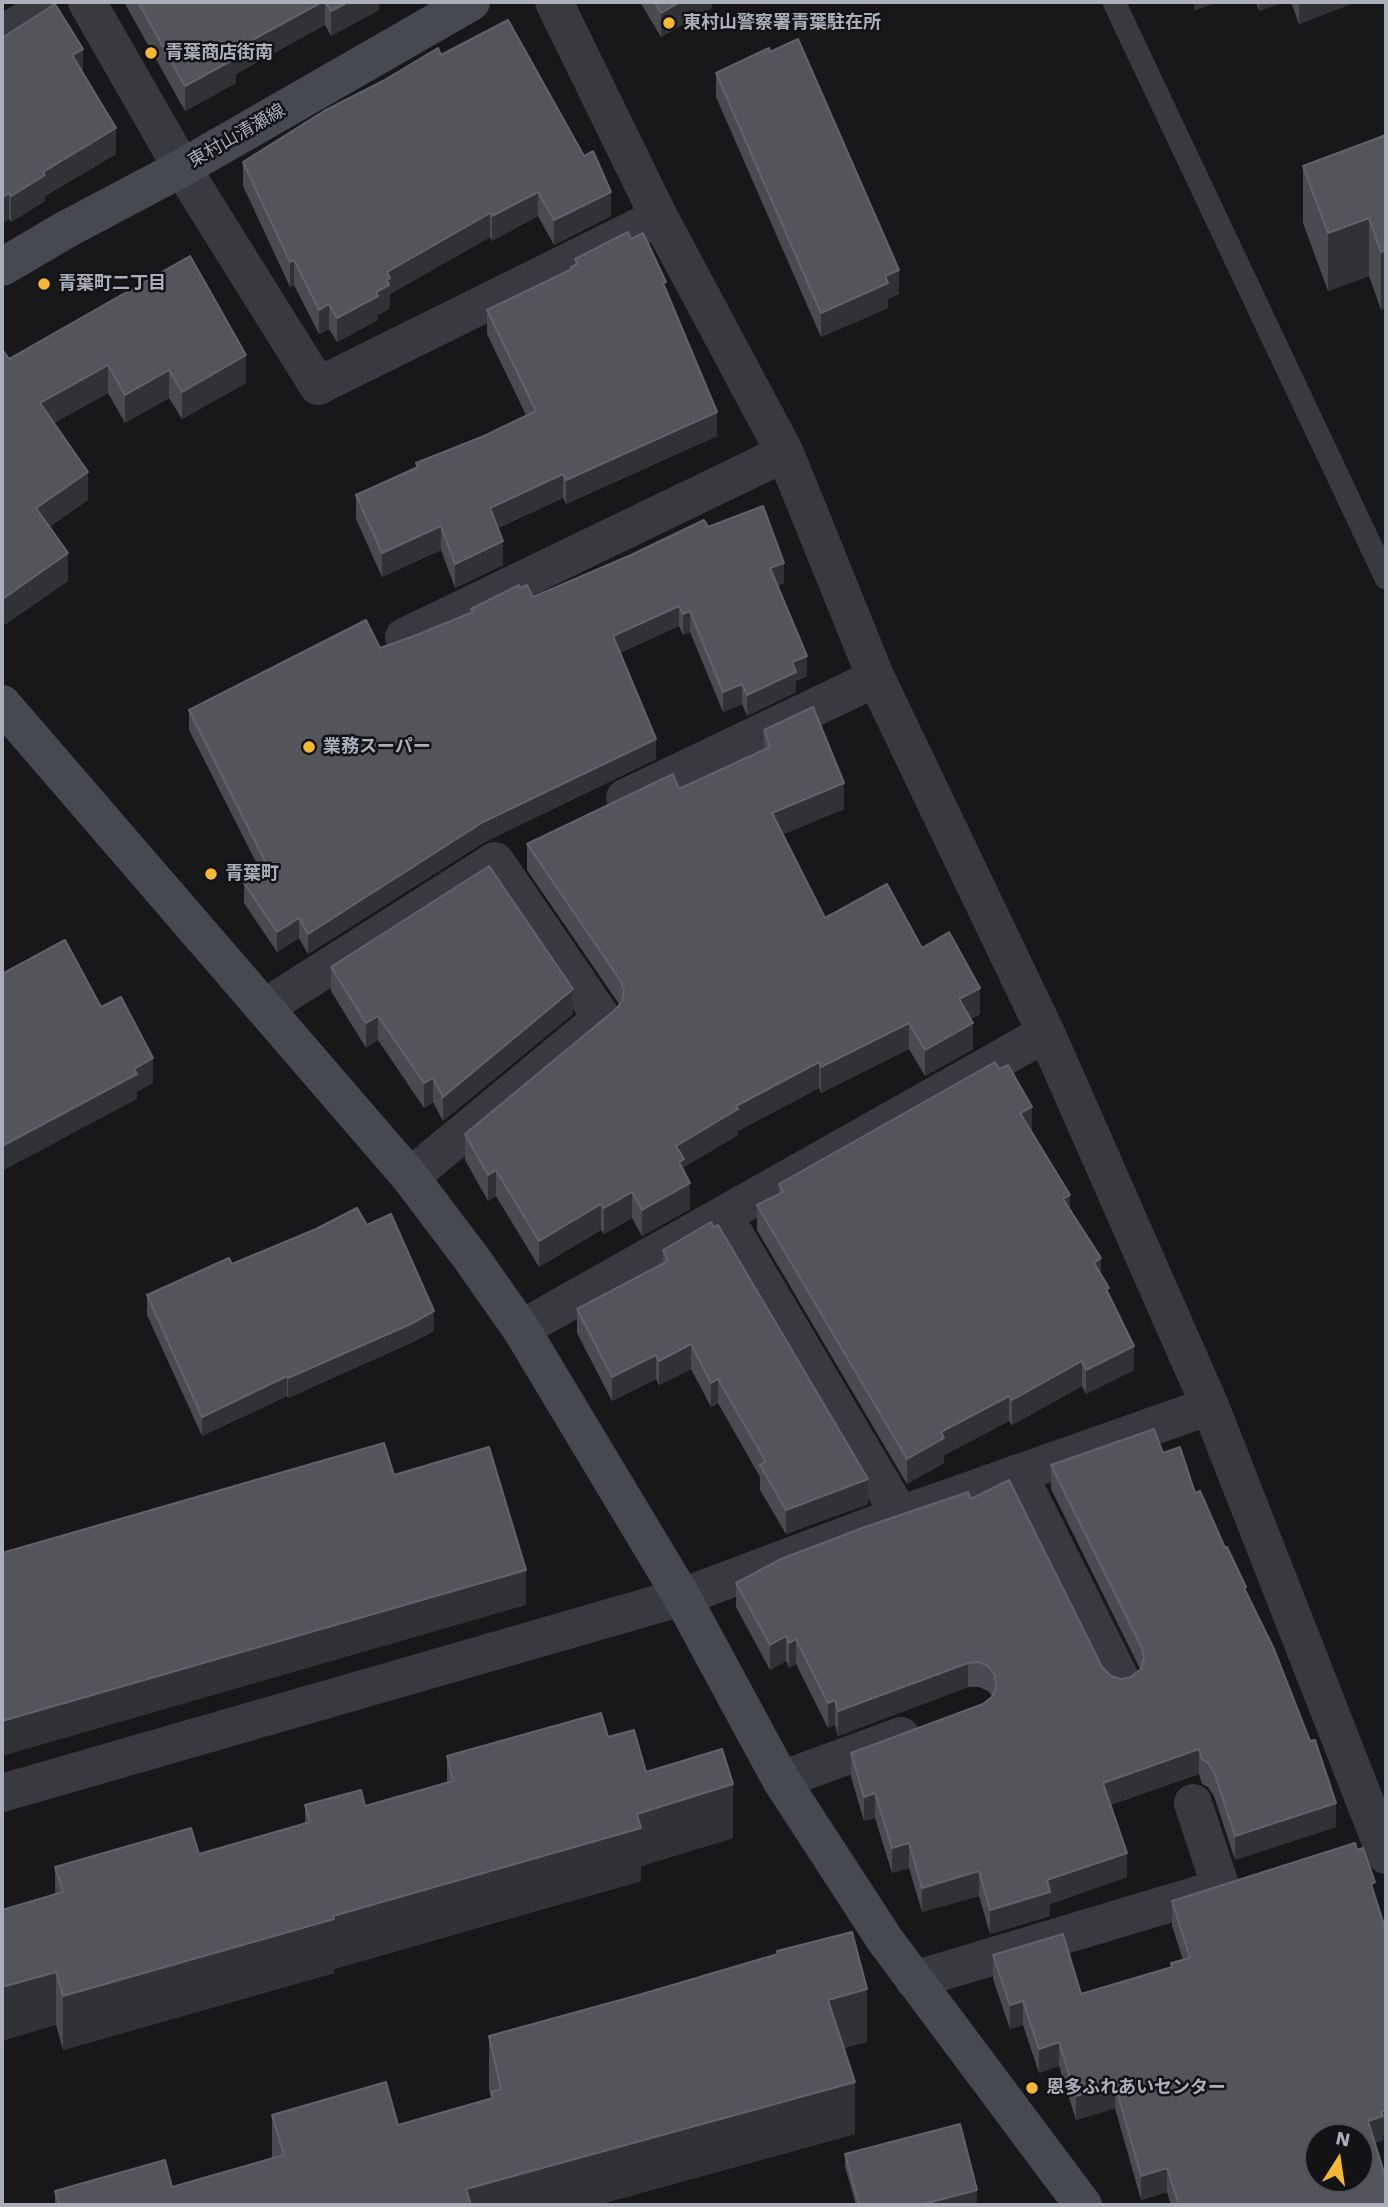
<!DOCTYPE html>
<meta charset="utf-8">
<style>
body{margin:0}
#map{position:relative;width:1388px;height:2207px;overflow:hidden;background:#18181b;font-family:"Work Sans",sans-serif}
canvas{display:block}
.frame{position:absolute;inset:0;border:4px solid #aaafba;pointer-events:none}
.north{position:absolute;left:1304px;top:2123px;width:70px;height:70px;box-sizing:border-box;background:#131316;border:2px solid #4f5158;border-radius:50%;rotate:12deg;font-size:19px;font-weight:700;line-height:28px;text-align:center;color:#aaafba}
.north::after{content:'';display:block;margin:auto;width:24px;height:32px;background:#f6b735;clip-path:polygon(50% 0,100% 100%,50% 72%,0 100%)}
</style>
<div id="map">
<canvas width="1388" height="2207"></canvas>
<div class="frame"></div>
<div class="north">N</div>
</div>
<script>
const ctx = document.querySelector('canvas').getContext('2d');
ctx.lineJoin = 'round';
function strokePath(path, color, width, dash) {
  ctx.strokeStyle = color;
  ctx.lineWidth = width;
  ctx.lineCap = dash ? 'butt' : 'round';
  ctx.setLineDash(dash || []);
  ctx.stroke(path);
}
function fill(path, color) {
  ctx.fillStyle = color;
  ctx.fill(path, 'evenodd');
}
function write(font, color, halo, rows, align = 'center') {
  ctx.font = font + ' "Work Sans","Noto Sans JP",sans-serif';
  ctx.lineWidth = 5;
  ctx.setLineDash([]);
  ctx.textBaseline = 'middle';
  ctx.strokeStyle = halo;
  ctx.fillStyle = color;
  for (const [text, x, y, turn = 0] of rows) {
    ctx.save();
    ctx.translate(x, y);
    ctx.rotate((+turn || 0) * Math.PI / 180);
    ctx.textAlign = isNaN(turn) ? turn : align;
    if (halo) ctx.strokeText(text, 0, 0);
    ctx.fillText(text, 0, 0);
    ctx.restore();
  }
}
strokePath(new Path2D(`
 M 1114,2 L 1386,578
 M 2,25 L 42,2`), '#393a40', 23);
strokePath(new Path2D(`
 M 87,2 L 182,168 L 318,386 L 659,217
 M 554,2 L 659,217 L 785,453 L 876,678 L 1046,1033 L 1210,1406 L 1386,1855
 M 404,637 L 785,453
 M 625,798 L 876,678
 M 264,1008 L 495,861 L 602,1018 L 410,1177
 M 723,1215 L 900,1515
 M 521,1329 L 1046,1033
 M 1018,1473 L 1122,1682
 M 781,1780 L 901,1736
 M 2,1793 L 682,1597 L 900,1515 L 1210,1406
 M 1193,1803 L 1221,1888
 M 914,1980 L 1221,1888`), '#393a40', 38);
strokePath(new Path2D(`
 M 2,267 L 65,230 L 182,168 L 471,2
 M 2,704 L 410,1177 L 472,1259 L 521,1329 L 682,1597 L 781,1780 L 885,1940 L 1083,2205`), '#474950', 38);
fill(new Path2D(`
 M 124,2 L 379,2 L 379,10 L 331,36 L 325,25 L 236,74 L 236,83 L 185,111 Z
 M 640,2 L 712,2 L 712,8 L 661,37 Z
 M 1256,2 L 1284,2 L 1259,11 Z
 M 1291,2 L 1356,2 L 1299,24 Z
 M 2,38 L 83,72 L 116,154 L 45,196 L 45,201 L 11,222 L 9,219 L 2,223 Z
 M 441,55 L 611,216 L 554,245 L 538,216 L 492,241 L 490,237 L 390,294 L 389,309 L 378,315 L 378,320 L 337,342 L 329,329 L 319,334 L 294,285 L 290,287 L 243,186 L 243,162 Z
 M 716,73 L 899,294 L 888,299 L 888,308 L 821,337 L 716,97 Z
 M 1386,135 L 1381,310 L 1369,276 L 1328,291 L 1303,223 L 1303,166 Z
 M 631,239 L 666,290 L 717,436 L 566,504 L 563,498 L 498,528 L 503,565 L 455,588 L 441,550 L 382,577 L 356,519 L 356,495 L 416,467 L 416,463 L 484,436 L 526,415 L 487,334 L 487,310 L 571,270 L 571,267 L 575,265 L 575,259 Z
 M 190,256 L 246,383 L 182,419 L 169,398 L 125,423 L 108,393 L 54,423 L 88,500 L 49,527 L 68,581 L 4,625 L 2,622 L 2,349 L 9,359 Z
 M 708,527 L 784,583 L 777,586 L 807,676 L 796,681 L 796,692 L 747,716 L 742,704 L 723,712 L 690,632 L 683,635 L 679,626 L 620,653 L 656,759 L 483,843 L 308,954 L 299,938 L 277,952 L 244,903 L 244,883 L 261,872 L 189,730 L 189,710 L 414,636 L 471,612 L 471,609 L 520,588 L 533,597 Z
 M 764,730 L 844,809 L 783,834 L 825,918 L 922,948 L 980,1014 L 970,1019 L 973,1049 L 925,1076 L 909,1049 L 821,1093 L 819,1088 L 738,1131 L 738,1135 L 684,1167 L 690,1209 L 642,1236 L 632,1218 L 604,1234 L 601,1230 L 539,1267 L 496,1196 L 488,1201 L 465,1160 L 465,1134 L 616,1009 L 619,1004 L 527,870 L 527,844 L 679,789 L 764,750 Z
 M 331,967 L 573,1014 L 443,1121 L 433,1102 L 424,1108 L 378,1040 L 366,1048 L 331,991 Z
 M 1032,1131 L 1101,1273 L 1109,1295 L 1134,1370 L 1086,1394 L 1082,1386 L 1012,1425 L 1009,1421 L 944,1455 L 944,1463 L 907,1484 L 757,1230 L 757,1205 L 779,1194 L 779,1184 Z
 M 367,1225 L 434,1331 L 413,1342 L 288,1398 L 287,1396 L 202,1436 L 147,1315 L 147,1295 L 232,1264 Z
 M 663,1250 L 868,1504 L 786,1534 L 760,1490 L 760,1477 L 718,1403 L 711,1407 L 691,1369 L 659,1385 L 656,1379 L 612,1401 L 577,1333 L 577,1309 L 663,1264 Z
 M 1163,1453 L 1195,1493 L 1246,1593 L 1336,1827 L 1235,1860 L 1214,1796 L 1208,1787 L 1202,1784 L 1199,1774 L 1110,1805 L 1127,1877 L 1050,1904 L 1050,1916 L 990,1934 L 979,1896 L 922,1912 L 909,1868 L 892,1873 L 875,1818 L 864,1821 L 851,1777 L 851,1753 L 983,1704 L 992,1696 L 988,1691 L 979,1687 L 968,1687 L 838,1736 L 835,1725 L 828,1728 L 796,1664 L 789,1668 L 786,1661 L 770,1670 L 736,1607 L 736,1583 L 971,1499 L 1102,1667 L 1111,1676 L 1121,1679 L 1131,1677 L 1140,1669 L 1051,1489 L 1051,1465 Z
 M 608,1737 L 646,1772 L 733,1838 L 641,1866 L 641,1881 L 334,1969 L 334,1973 L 63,2050 L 56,2025 L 55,1867 L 199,1854 L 305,1823 L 305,1805 L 365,1806 L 447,1783 L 447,1756 Z
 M 1375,1895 L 1383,2140 L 1375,2143 L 1386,2205 L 1171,2205 L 1167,2192 L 1141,2200 L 1115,2108 L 1076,2120 L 1059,2066 L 1039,2073 L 1023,2025 L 1010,2029 L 993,1979 L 993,1955 L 1081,1994 L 1171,1967 L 1171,1963 L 1183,1960 L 1172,1926 L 1172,1901 Z
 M 489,2036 L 867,2042 L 844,2048 L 855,2134 L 597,2205 L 55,2205 L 55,2191 L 172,2187 L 272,2158 L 272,2115 L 398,2125 L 491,2098 L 489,2089 Z
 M 845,2154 L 977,2202 L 967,2205 L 856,2205 L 845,2167 Z`), '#494b50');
fill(new Path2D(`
 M 322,2 L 325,2 L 325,25 L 236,74 L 236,83 L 185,111 L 185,86 L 232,51 Z
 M 348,2 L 379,2 L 379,10 L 331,36 L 331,11 Z
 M 680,2 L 712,2 L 712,8 L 661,37 L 661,13 Z
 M 1194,2 L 1219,2 L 1194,11 Z
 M 1259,2 L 1284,2 L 1259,11 Z
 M 1299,2 L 1356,2 L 1299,24 Z
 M 83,49 L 83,74 L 72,55 Z
 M 116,128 L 116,154 L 45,196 L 45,201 L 11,222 L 11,196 L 43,172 Z
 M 538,192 L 538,216 L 492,241 L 492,216 Z
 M 611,192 L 611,216 L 554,245 L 554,220 Z
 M 9,193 L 9,219 L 2,223 L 2,198 Z
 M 490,213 L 490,237 L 390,294 L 389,309 L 378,315 L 378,320 L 337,342 L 337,318 L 376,292 L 387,272 Z
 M 1369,218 L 1369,276 L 1328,291 L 1328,233 Z
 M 1386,250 L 1386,308 L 1381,310 L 1381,252 Z
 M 294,260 L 294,285 L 290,287 L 290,262 Z
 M 899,270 L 899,294 L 888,299 L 888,308 L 821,337 L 821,313 L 885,276 Z
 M 329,304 L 329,329 L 319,334 L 319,310 Z
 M 246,355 L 246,383 L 182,419 L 182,392 Z
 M 108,365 L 108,393 L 40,431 L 40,403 Z
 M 169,370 L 169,398 L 125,423 L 125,395 Z
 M 717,412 L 717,436 L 566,504 L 566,480 Z
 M 88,472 L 88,500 L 36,536 L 36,508 Z
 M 563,474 L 563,498 L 490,532 L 490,508 Z
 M 441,526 L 441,550 L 382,577 L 382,553 Z
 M 503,541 L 503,565 L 455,588 L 455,564 Z
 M 68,553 L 68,581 L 4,625 L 4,598 Z
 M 784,563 L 784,583 L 770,588 L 770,568 Z
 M 679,606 L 679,626 L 613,656 L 613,636 Z
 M 690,611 L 690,632 L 683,635 L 683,614 Z
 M 807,656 L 807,676 L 796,681 L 796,692 L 747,716 L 747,695 L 792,662 Z
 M 742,684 L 742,704 L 723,712 L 723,692 Z
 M 656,739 L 656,759 L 483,843 L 308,954 L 308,934 L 483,822 Z
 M 844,783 L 844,809 L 772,839 L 772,813 Z
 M 299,918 L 299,938 L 277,952 L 277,932 Z
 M 980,988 L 980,1014 L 959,1025 L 959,999 Z
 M 573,989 L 573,1014 L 443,1121 L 443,1097 Z
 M 378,1016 L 378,1040 L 366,1048 L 366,1023 Z
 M 909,1023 L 909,1049 L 821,1093 L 821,1067 Z
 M 973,1023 L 973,1049 L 925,1076 L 925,1050 Z
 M 153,1058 L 153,1083 L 137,1092 L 137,1099 L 2,1171 L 2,1146 Z
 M 819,1062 L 819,1088 L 738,1131 L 738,1135 L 684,1167 L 684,1185 L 676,1146 L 736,1106 Z
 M 433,1078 L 433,1102 L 424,1108 L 424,1083 Z
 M 1032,1107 L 1032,1131 L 1020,1113 Z
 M 496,1170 L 496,1196 L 488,1201 L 488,1175 Z
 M 690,1183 L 690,1209 L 642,1236 L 642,1210 Z
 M 632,1192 L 632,1218 L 604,1234 L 604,1208 Z
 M 1070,1195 L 1070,1219 L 1063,1199 Z
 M 601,1204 L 601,1230 L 539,1267 L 539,1241 Z
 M 1101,1258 L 1101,1283 L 1094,1263 Z
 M 434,1311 L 434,1331 L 413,1342 L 288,1398 L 288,1378 Z
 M 691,1344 L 691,1369 L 659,1385 L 659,1361 Z
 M 1134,1346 L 1134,1370 L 1086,1394 L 1086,1370 Z
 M 656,1355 L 656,1379 L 612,1401 L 612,1377 Z
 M 1082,1361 L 1082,1386 L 1012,1425 L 1012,1400 Z
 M 287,1376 L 287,1396 L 202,1436 L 202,1417 Z
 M 718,1379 L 718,1403 L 711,1407 L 711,1383 Z
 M 1009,1396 L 1009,1421 L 944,1455 L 944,1463 L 907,1484 L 907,1459 L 941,1432 Z
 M 868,1479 L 868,1504 L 786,1534 L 786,1510 Z
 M 526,1570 L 526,1605 L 2,1756 L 2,1721 Z
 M 786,1636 L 786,1661 L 770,1670 L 770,1645 Z
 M 796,1639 L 796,1664 L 789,1668 L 789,1643 Z
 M 968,1663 L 968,1687 L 838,1736 L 838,1711 Z
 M 835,1700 L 835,1725 L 828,1728 L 828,1703 Z
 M 1199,1749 L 1199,1774 L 1103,1807 L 1103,1783 Z
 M 733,1784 L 733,1838 L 641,1866 L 641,1881 L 334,1969 L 334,1973 L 63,2050 L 63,1996 L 333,1916 L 637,1814 Z
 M 875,1793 L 875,1818 L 864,1821 L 864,1797 Z
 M 1336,1803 L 1336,1827 L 1235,1860 L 1235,1836 Z
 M 909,1843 L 909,1868 L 892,1873 L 892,1848 Z
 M 1127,1853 L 1127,1877 L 1050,1904 L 1050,1916 L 990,1934 L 990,1910 L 1047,1880 Z
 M 979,1871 L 979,1896 L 922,1912 L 922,1888 Z
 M 56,1972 L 56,2025 L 2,2041 L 2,1987 Z
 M 867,1989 L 867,2042 L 828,2052 L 828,2000 Z
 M 1023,2001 L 1023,2025 L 1010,2029 L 1010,2005 Z
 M 1059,2042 L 1059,2066 L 1039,2073 L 1039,2049 Z
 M 855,2082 L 855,2134 L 597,2205 L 466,2205 L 466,2189 Z
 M 1115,2084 L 1115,2108 L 1076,2120 L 1076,2096 Z
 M 1386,2110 L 1386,2134 L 1383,2136 L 1383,2140 L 1368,2145 L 1368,2121 L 1381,2112 Z
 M 1167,2168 L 1167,2192 L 1141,2200 L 1141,2176 Z
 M 977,2190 L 977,2202 L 967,2205 L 920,2205 Z`), '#313236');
const building = new Path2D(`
 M 138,2 L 322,2 L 232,51 L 236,58 L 185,86 Z
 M 325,2 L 348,2 L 331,11 Z
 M 654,2 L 680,2 L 661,13 Z
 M 55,4 L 83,49 L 72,55 L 116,128 L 43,172 L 45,175 L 11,196 L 9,193 L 2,198 L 2,38 Z
 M 508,20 L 584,156 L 593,151 L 611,192 L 554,220 L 538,192 L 492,216 L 490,213 L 387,272 L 390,278 L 387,280 L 389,285 L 376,292 L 378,296 L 337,318 L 329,304 L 319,310 L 294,260 L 290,262 L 243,162 L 324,111 L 383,81 L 438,48 L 441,55 Z
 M 798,39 L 899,270 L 885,276 L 888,283 L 821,313 L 716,73 L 769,48 L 770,52 Z
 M 1386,135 L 1386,250 L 1381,252 L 1369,218 L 1328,233 L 1303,166 Z
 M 628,232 L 631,239 L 643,233 L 666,282 L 663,283 L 717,412 L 566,480 L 563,474 L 490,508 L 503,541 L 455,564 L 441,526 L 382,553 L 356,495 L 418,467 L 416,463 L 484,436 L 536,411 L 487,310 L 572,269 L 571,267 L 578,264 L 575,259 Z
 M 190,256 L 246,355 L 182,392 L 169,370 L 125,395 L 108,365 L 40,403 L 88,472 L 36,508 L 68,553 L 4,598 L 2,594 L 2,349 L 9,359 Z
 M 763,506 L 784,563 L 770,568 L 807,656 L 792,662 L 796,672 L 747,695 L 742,684 L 723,692 L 690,611 L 683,614 L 679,606 L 613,636 L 656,739 L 483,822 L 308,934 L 299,918 L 277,932 L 244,883 L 268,867 L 189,710 L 366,620 L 380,648 L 414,636 L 473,612 L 471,609 L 519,585 L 520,588 L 527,585 L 533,597 L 631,555 L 704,520 L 708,527 Z
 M 813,707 L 844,783 L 772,813 L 825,918 L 887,884 L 922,948 L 949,932 L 980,988 L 959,999 L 973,1023 L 925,1050 L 909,1023 L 821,1067 L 819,1062 L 736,1106 L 738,1109 L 676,1146 L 684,1159 L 679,1162 L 690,1183 L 642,1210 L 632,1192 L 604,1208 L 601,1204 L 539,1241 L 496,1170 L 488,1175 L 465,1134 L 616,1009 L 622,1001 L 624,990 L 620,980 L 527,844 L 673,774 L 679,789 L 770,747 L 764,730 Z
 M 489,866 L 573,989 L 443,1097 L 433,1078 L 424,1083 L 378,1016 L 366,1023 L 331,967 Z
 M 65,940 L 101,1007 L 121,997 L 153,1058 L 134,1069 L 137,1074 L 2,1146 L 2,974 Z
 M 995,1062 L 999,1069 L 1008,1065 L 1032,1107 L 1020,1113 L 1070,1195 L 1063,1199 L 1101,1258 L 1094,1263 L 1109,1288 L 1106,1289 L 1134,1346 L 1086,1370 L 1082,1361 L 1012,1400 L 1009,1396 L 941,1432 L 944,1438 L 907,1459 L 757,1205 L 783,1192 L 779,1184 Z
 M 357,1208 L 367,1225 L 391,1214 L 434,1311 L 413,1323 L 288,1378 L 287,1376 L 202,1417 L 147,1295 L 229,1258 L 232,1264 L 316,1229 Z
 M 711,1222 L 714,1227 L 718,1225 L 868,1479 L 786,1510 L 760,1465 L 766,1462 L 718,1379 L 711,1383 L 691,1344 L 659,1361 L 656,1355 L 612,1377 L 577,1309 L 668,1261 L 663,1250 Z
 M 1154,1429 L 1163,1453 L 1180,1447 L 1195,1493 L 1200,1491 L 1225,1548 L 1227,1547 L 1246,1587 L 1244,1588 L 1274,1649 L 1310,1741 L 1315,1740 L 1336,1803 L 1235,1836 L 1214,1772 L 1208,1763 L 1202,1759 L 1199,1749 L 1103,1783 L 1127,1853 L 1047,1880 L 1050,1892 L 990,1910 L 979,1871 L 922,1888 L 909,1843 L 892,1848 L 875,1793 L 864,1797 L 851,1753 L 983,1704 L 992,1697 L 996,1688 L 995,1675 L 988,1666 L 979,1662 L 968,1663 L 838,1711 L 835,1700 L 828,1703 L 796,1639 L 789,1643 L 786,1636 L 770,1645 L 736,1583 L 781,1559 L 865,1527 L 968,1492 L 971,1499 L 1009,1480 L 1102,1667 L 1111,1676 L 1121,1679 L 1131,1677 L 1141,1669 L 1144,1658 L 1142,1648 L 1051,1465 Z
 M 384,1443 L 394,1475 L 489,1447 L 526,1570 L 2,1721 L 2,1553 Z
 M 601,1713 L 608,1737 L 634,1730 L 646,1772 L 722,1749 L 733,1784 L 637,1814 L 641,1828 L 333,1916 L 334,1919 L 63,1996 L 56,1972 L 2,1987 L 2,1910 L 63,1892 L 55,1867 L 191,1828 L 199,1854 L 310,1822 L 305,1805 L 361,1790 L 365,1806 L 453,1781 L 447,1756 Z
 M 1355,1843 L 1357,1850 L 1363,1848 L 1375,1882 L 1371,1884 L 1386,1931 L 1386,2110 L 1381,2112 L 1383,2116 L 1368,2121 L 1386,2179 L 1386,2205 L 1179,2205 L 1167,2168 L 1141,2176 L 1115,2084 L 1076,2096 L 1059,2042 L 1039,2049 L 1023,2001 L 1010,2005 L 993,1955 L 1063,1934 L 1081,1994 L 1172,1967 L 1171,1963 L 1190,1958 L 1172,1901 ZM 1318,2137 L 1360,2137 L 1360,2179 L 1318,2179 Z
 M 852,1932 L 867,1989 L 828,2000 L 855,2082 L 466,2189 L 471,2205 L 59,2205 L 55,2191 L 165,2160 L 172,2187 L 284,2155 L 272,2115 L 386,2082 L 398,2125 L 493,2098 L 491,2092 L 501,2089 L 489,2036 L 635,1996 L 778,1954 L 777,1951 Z
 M 960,2124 L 977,2190 L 920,2205 L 859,2205 L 845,2154 Z`);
fill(building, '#54555b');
strokePath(building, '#61636a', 2);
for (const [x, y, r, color] of [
 [669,23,7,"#f6b735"],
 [151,53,7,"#f6b735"],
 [44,284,7,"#f6b735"],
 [309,747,7,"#f6b735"],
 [211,874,7,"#f6b735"],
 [1032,2088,7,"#f6b735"]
]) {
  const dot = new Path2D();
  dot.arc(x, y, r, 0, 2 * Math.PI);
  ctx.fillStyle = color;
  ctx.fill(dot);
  strokePath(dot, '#131316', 2.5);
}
write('bold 18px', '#aaafba', '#131316', [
 ["東村山警察署青葉駐在所",683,23],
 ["青葉商店街南",165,53],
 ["青葉町二丁目",58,284],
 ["業務スーパー",323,747],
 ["青葉町",225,874],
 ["恩多ふれあいセンター",1046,2088]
], 'left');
write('18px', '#aaafba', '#131316', [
 ["東村山清瀬線",237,136,-30]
]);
</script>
